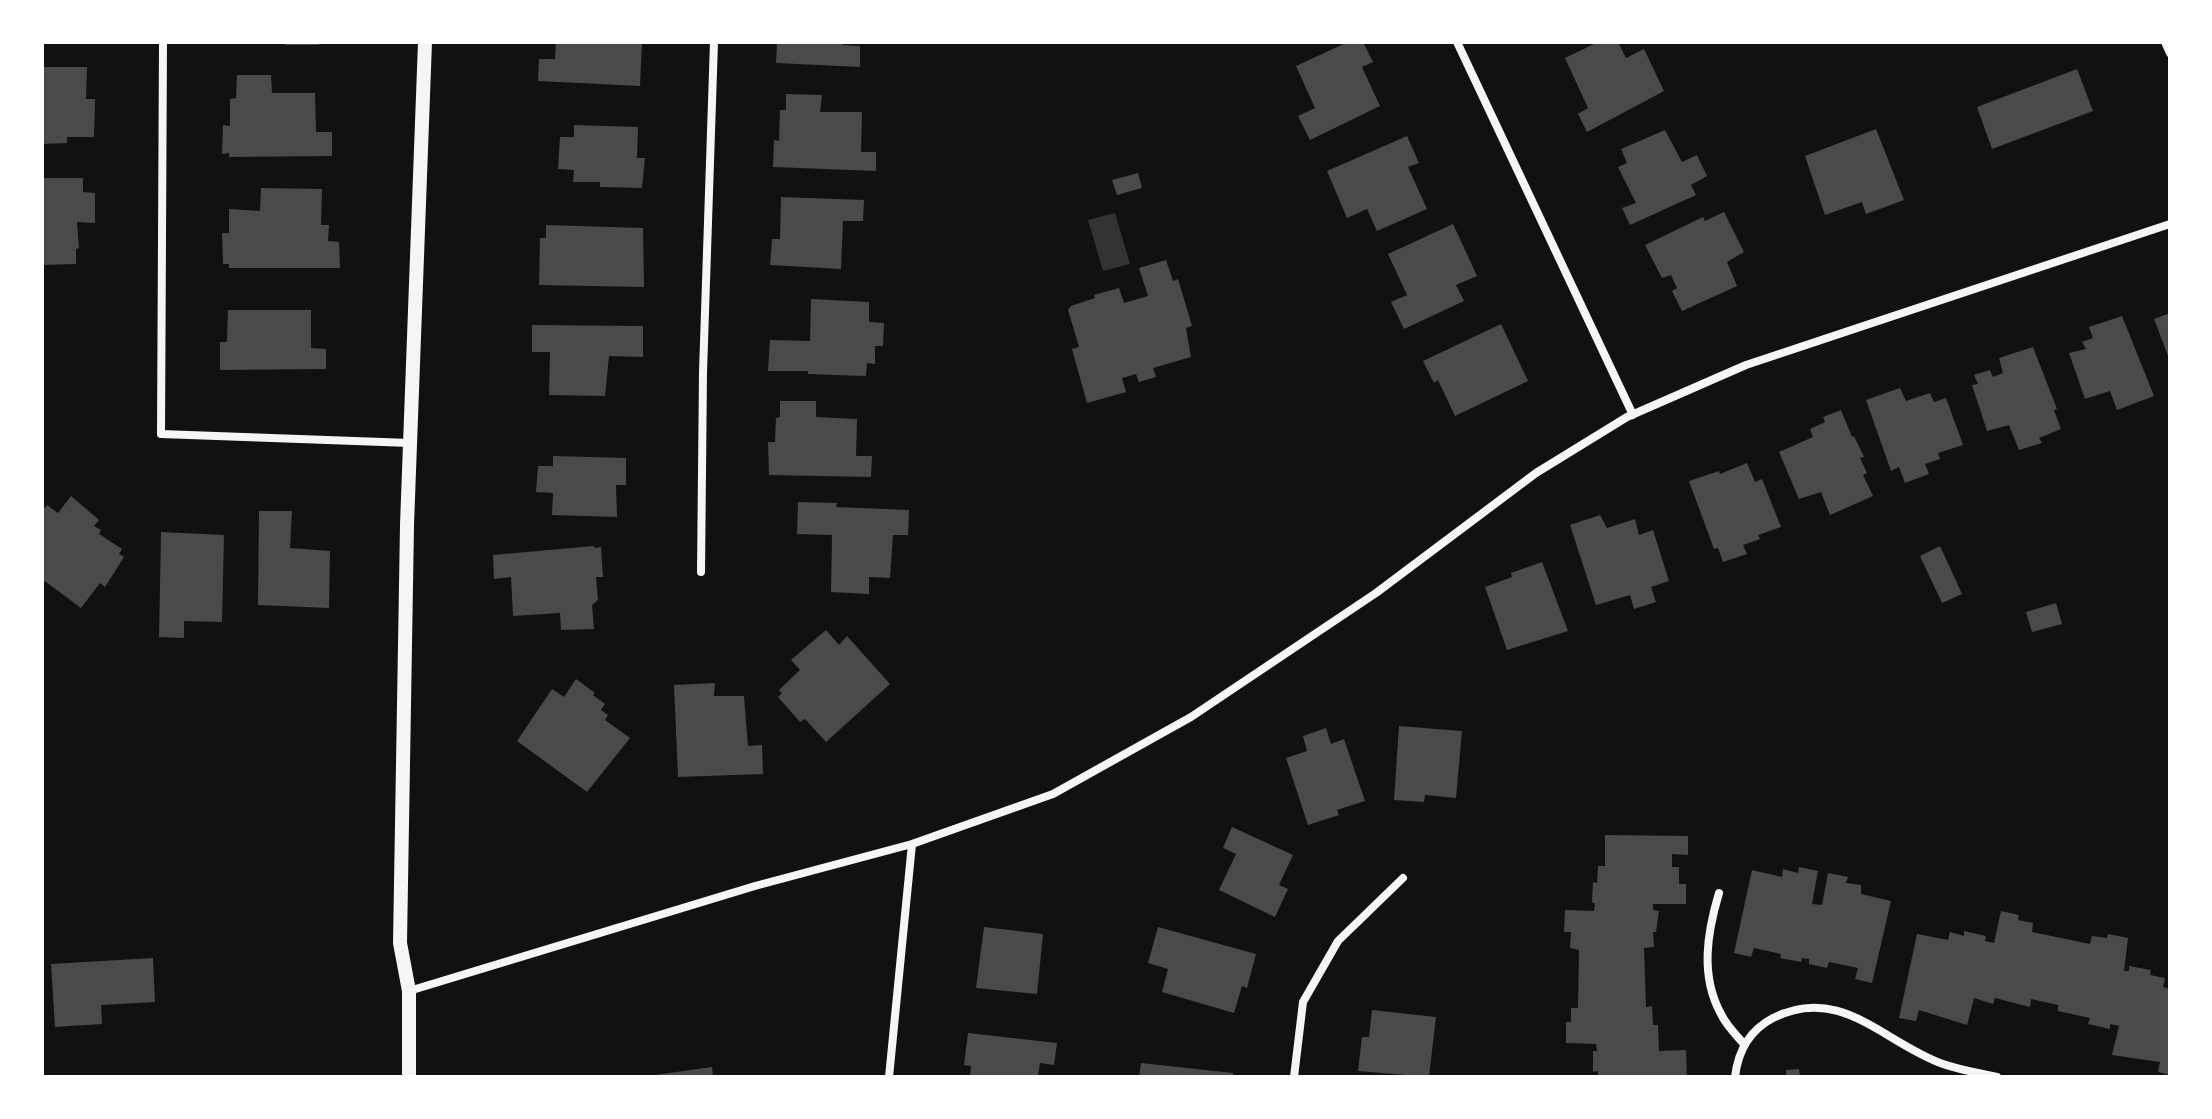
<!DOCTYPE html>
<style>
body{margin:0}
#map{position:relative;width:2212px;height:1119px;overflow:hidden;background:#111;font-family:"IBM Plex Sans",sans-serif}
canvas{display:block}
.frame{position:absolute;inset:0;border:44px solid #fff;pointer-events:none}
</style>
<div id="map">
<canvas width="2212" height="1119"></canvas>
<div class="frame"></div>
</div>
<script>
const ctx = document.querySelector('canvas').getContext('2d');
ctx.lineJoin = 'round';
function fill(path, color) {
  ctx.fillStyle = color;
  ctx.fill(path, 'evenodd');
}
function strokePath(path, color, width, dash) {
  ctx.strokeStyle = color;
  ctx.lineWidth = width;
  ctx.lineCap = dash ? 'butt' : 'round';
  ctx.setLineDash(dash || []);
  ctx.stroke(path);
}
fill(new Path2D(`
 M 1115,213 L 1130,264 L 1103,271 L 1088,220 Z`), '#333');
fill(new Path2D(`
 M 285,42 L 319,42 L 319,45 L 285,45 Z
 M 556,42 L 642,42 L 640,86 L 538,81 L 539,59 L 555,59 Z
 M 777,42 L 843,42 L 843,45 L 860,46 L 860,67 L 776,63 Z
 M 1348,42 L 1363,42 L 1373,62 L 1362,67 L 1380,106 L 1310,140 L 1298,116 L 1315,108 L 1296,66 Z
 M 1598,42 L 1618,42 L 1626,58 L 1644,49 L 1664,91 L 1587,132 L 1578,114 L 1588,108 L 1565,58 Z
 M 42,67 L 87,67 L 86,99 L 95,99 L 94,137 L 67,137 L 67,143 L 42,144 Z
 M 2077,69 L 2093,111 L 1992,149 L 1977,107 Z
 M 237,75 L 271,75 L 272,93 L 315,93 L 316,132 L 332,132 L 332,156 L 229,157 L 229,153 L 222,154 L 223,125 L 230,126 L 230,99 L 236,98 Z
 M 786,94 L 822,95 L 820,112 L 862,112 L 861,152 L 876,152 L 876,171 L 773,167 L 774,140 L 779,141 L 780,110 L 786,110 Z
 M 574,125 L 638,127 L 637,158 L 645,158 L 642,188 L 600,187 L 600,182 L 573,182 L 574,170 L 558,169 L 560,137 L 574,137 Z
 M 1876,129 L 1904,200 L 1866,214 L 1862,202 L 1825,215 L 1805,156 Z
 M 1665,130 L 1682,162 L 1697,155 L 1707,176 L 1691,185 L 1696,195 L 1630,225 L 1622,208 L 1636,203 L 1618,167 L 1627,163 L 1621,149 Z
 M 1407,136 L 1419,163 L 1408,167 L 1427,209 L 1377,231 L 1367,209 L 1347,218 L 1327,171 Z
 M 1138,173 L 1142,188 L 1117,195 L 1112,180 Z
 M 42,178 L 83,178 L 83,192 L 95,193 L 95,223 L 77,222 L 79,248 L 76,249 L 76,264 L 44,265 Z
 M 261,188 L 322,189 L 321,225 L 329,225 L 328,241 L 339,242 L 340,268 L 229,268 L 229,264 L 223,264 L 222,233 L 229,233 L 229,209 L 260,211 Z
 M 781,197 L 864,200 L 863,221 L 843,221 L 841,269 L 770,265 L 772,239 L 780,239 Z
 M 1724,212 L 1744,252 L 1727,262 L 1737,286 L 1682,311 L 1672,291 L 1677,288 L 1671,275 L 1662,278 L 1645,245 L 1703,217 L 1705,221 Z
 M 1453,224 L 1477,276 L 1456,285 L 1464,301 L 1404,329 L 1391,302 L 1407,295 L 1388,254 Z
 M 546,225 L 643,228 L 644,287 L 539,285 L 540,238 L 546,238 Z
 M 1166,260 L 1173,281 L 1178,279 L 1192,326 L 1186,328 L 1191,357 L 1153,368 L 1156,377 L 1139,382 L 1136,374 L 1122,378 L 1126,392 L 1087,403 L 1072,349 L 1079,347 L 1068,310 L 1071,306 L 1095,298 L 1094,295 L 1119,288 L 1124,303 L 1148,296 L 1139,268 Z
 M 811,299 L 869,302 L 869,322 L 884,323 L 883,346 L 875,346 L 875,364 L 867,363 L 866,376 L 808,374 L 808,371 L 768,371 L 770,340 L 810,341 Z
 M 228,310 L 311,310 L 311,348 L 326,349 L 326,369 L 220,370 L 220,342 L 227,342 Z
 M 2170,313 L 2170,361 L 2154,319 Z
 M 2122,316 L 2154,396 L 2117,410 L 2110,391 L 2085,399 L 2069,353 L 2086,349 L 2082,342 L 2093,338 L 2089,327 Z
 M 1501,324 L 1528,381 L 1455,416 L 1438,380 L 1434,383 L 1423,361 Z
 M 532,325 L 643,326 L 643,357 L 609,356 L 605,396 L 549,395 L 550,352 L 532,352 Z
 M 2033,347 L 2057,409 L 2054,410 L 2061,429 L 2039,438 L 2042,443 L 2019,450 L 2009,425 L 1987,431 L 1972,385 L 1978,384 L 1974,375 L 1990,370 L 1993,377 L 2003,373 L 1999,358 Z
 M 1900,388 L 1906,401 L 1930,393 L 1934,402 L 1946,398 L 1963,445 L 1938,453 L 1940,459 L 1925,464 L 1929,474 L 1905,483 L 1899,467 L 1891,471 L 1866,400 Z
 M 780,401 L 816,401 L 816,417 L 857,419 L 856,456 L 872,456 L 871,477 L 769,475 L 768,442 L 775,442 L 776,418 L 780,417 Z
 M 1841,410 L 1852,437 L 1854,436 L 1864,457 L 1860,458 L 1867,473 L 1863,475 L 1873,496 L 1830,515 L 1821,492 L 1799,499 L 1779,452 L 1813,437 L 1810,429 L 1825,422 L 1823,417 Z
 M 553,456 L 626,458 L 626,485 L 616,485 L 617,517 L 552,515 L 553,493 L 536,492 L 538,466 L 553,466 Z
 M 1747,463 L 1755,482 L 1762,479 L 1781,527 L 1758,535 L 1760,539 L 1743,545 L 1747,554 L 1723,562 L 1718,548 L 1714,549 L 1689,481 L 1719,471 L 1720,474 Z
 M 71,496 L 99,520 L 94,526 L 101,530 L 99,534 L 122,549 L 119,554 L 124,557 L 105,587 L 100,583 L 81,608 L 42,579 L 42,512 L 47,505 L 58,513 Z
 M 798,502 L 837,503 L 836,507 L 909,510 L 908,535 L 893,535 L 890,578 L 869,577 L 869,594 L 831,592 L 832,535 L 797,534 Z
 M 259,511 L 292,511 L 290,548 L 330,551 L 329,608 L 258,605 Z
 M 1600,515 L 1607,528 L 1635,519 L 1639,535 L 1653,530 L 1669,581 L 1651,587 L 1656,602 L 1634,609 L 1630,595 L 1596,605 L 1570,525 Z
 M 161,532 L 224,535 L 222,622 L 184,621 L 184,638 L 159,637 Z
 M 594,546 L 595,548 L 601,547 L 603,577 L 596,577 L 598,600 L 592,605 L 594,629 L 561,630 L 560,613 L 513,616 L 511,577 L 494,579 L 493,555 Z
 M 1940,546 L 1962,594 L 1942,603 L 1920,556 Z
 M 1542,562 L 1568,631 L 1507,650 L 1485,587 L 1512,577 L 1511,573 Z
 M 2056,603 L 2062,624 L 2032,632 L 2026,612 Z
 M 826,630 L 839,645 L 847,636 L 890,684 L 826,742 L 805,719 L 800,722 L 778,697 L 782,693 L 779,690 L 800,670 L 791,660 Z
 M 576,679 L 595,693 L 593,695 L 605,704 L 601,710 L 608,715 L 605,720 L 630,738 L 587,792 L 517,741 L 552,689 L 564,697 Z
 M 715,683 L 714,696 L 744,696 L 748,746 L 762,745 L 763,774 L 678,777 L 674,685 Z
 M 1399,726 L 1462,731 L 1456,798 L 1425,795 L 1424,802 L 1394,800 Z
 M 1326,728 L 1331,744 L 1344,739 L 1365,801 L 1337,810 L 1339,815 L 1308,825 L 1286,758 L 1307,751 L 1303,736 Z
 M 1232,827 L 1293,855 L 1279,885 L 1288,889 L 1275,917 L 1219,890 L 1236,854 L 1223,848 Z
 M 1605,835 L 1688,836 L 1688,855 L 1672,854 L 1672,867 L 1679,867 L 1679,884 L 1686,884 L 1686,904 L 1653,904 L 1653,910 L 1659,911 L 1656,932 L 1653,932 L 1654,947 L 1644,948 L 1646,1007 L 1652,1006 L 1653,1025 L 1658,1025 L 1659,1051 L 1686,1050 L 1687,1077 L 1598,1077 L 1598,1071 L 1593,1072 L 1593,1051 L 1597,1051 L 1596,1044 L 1566,1043 L 1566,1022 L 1571,1022 L 1571,1008 L 1578,1008 L 1579,950 L 1570,948 L 1571,932 L 1564,932 L 1565,910 L 1594,911 L 1595,904 L 1592,902 L 1593,882 L 1597,883 L 1598,866 L 1605,866 Z
 M 1799,867 L 1818,871 L 1812,904 L 1822,905 L 1828,873 L 1848,877 L 1846,883 L 1861,885 L 1861,894 L 1891,901 L 1872,983 L 1855,979 L 1858,968 L 1829,962 L 1827,968 L 1809,964 L 1809,959 L 1802,958 L 1801,962 L 1780,958 L 1781,954 L 1754,948 L 1751,957 L 1734,953 L 1752,870 L 1782,877 L 1783,869 L 1798,873 Z
 M 2001,911 L 2019,915 L 2018,920 L 2033,923 L 2032,932 L 2090,944 L 2092,936 L 2107,938 L 2108,934 L 2128,938 L 2124,971 L 2129,971 L 2129,966 L 2151,970 L 2150,975 L 2165,978 L 2163,987 L 2170,989 L 2170,1075 L 2158,1072 L 2160,1062 L 2112,1055 L 2119,1026 L 2110,1024 L 2110,1029 L 2088,1024 L 2090,1018 L 2058,1011 L 2058,1005 L 2031,999 L 2030,1007 L 1995,998 L 1993,1004 L 1974,998 L 1967,1025 L 1919,1010 L 1916,1021 L 1899,1018 L 1917,934 L 1948,940 L 1950,932 L 1964,936 L 1964,931 L 1986,936 L 1985,941 L 1994,943 Z
 M 984,927 L 1043,934 L 1037,994 L 976,988 Z
 M 1158,927 L 1256,954 L 1247,988 L 1242,986 L 1234,1013 L 1162,992 L 1168,969 L 1148,963 Z
 M 153,958 L 155,1002 L 101,1005 L 102,1024 L 55,1027 L 51,964 Z
 M 1372,1010 L 1436,1017 L 1429,1077 L 1358,1071 L 1362,1037 L 1369,1037 Z
 M 968,1033 L 1057,1043 L 1054,1065 L 1040,1063 L 1038,1077 L 970,1077 L 971,1066 L 964,1065 Z
 M 1141,1063 L 1233,1073 L 1233,1077 L 1139,1077 Z
 M 712,1067 L 713,1077 L 655,1077 L 655,1075 Z
 M 1799,1069 L 1800,1077 L 1786,1077 L 1786,1070 Z`), '#4a4a4a');
strokePath(new Path2D(`
 M 163,42 L 161,434 L 410,443
 M 1457,42 L 1633,415
 M 2165,42 L 2170,53
 M 701,572 L 703,372 L 714,42
 M 1719,893 C 1707,933 1700,976 1721,1014 C 1726,1025 1736,1035 1744,1044
 M 409,991 L 755,886 L 912,844 L 1053,794 L 1191,717 L 1376,593 L 1536,473 L 1627,417 L 1746,365 L 2170,224
 M 889,1077 L 912,844
 M 1294,1077 L 1303,1002 L 1338,941 L 1403,878
 M 1735,1077 C 1738,1051 1750,1030 1773,1018 C 1841,984 1884,1043 1943,1064 C 1960,1070 1979,1073 1997,1077`), '#f5f5f5', 8);
strokePath(new Path2D(`
 M 409,1077 L 409,991 L 400,943 L 407,525 L 425,42`), '#f5f5f5', 14);
</script>
